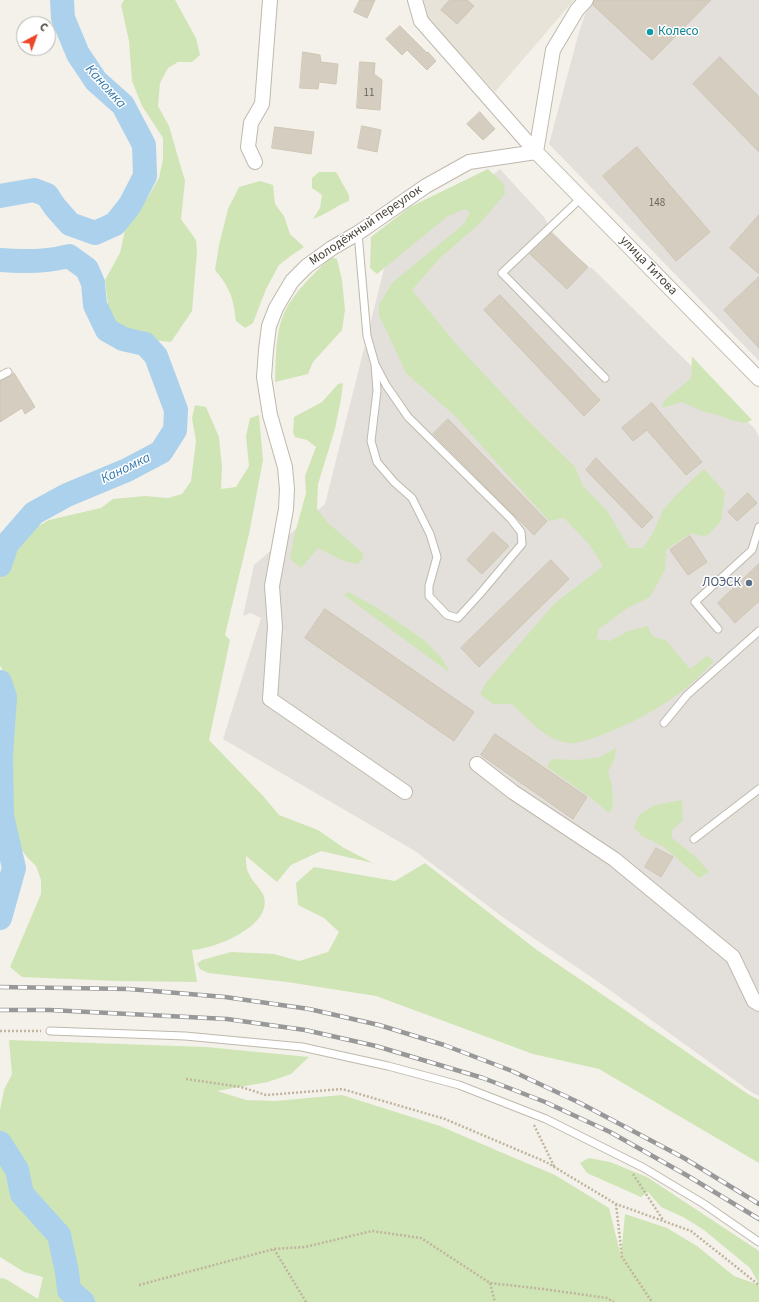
<!DOCTYPE html>
<meta charset="utf-8">
<style>
body{margin:0}
#map{position:relative;width:759px;height:1302px;overflow:hidden;background:#f4f1ea;font-family:"Source Sans 3",sans-serif}
canvas{display:block}
.north{position:absolute;left:16px;top:16px;width:40px;height:40px;box-sizing:border-box;background:#fff;border:1px solid #b5b3af;border-radius:50%;rotate:41deg;font-size:11px;font-weight:700;line-height:16px;text-align:center;color:#474238}
.north::after{content:'';display:block;margin:auto;width:14px;height:18px;background:#ec4729;clip-path:polygon(50% 0,100% 100%,50% 72%,0 100%)}
</style>
<div id="map">
<canvas width="759" height="1302"></canvas>
<div class="north">С</div>
</div>
<script>
const ctx = document.querySelector('canvas').getContext('2d');
ctx.lineJoin = 'round';
function fill(path, color) {
  ctx.fillStyle = color;
  ctx.fill(path, 'evenodd');
}
function strokePath(path, color, width, dash) {
  ctx.strokeStyle = color;
  ctx.lineWidth = width;
  ctx.lineCap = dash ? 'butt' : 'round';
  ctx.setLineDash(dash || []);
  ctx.stroke(path);
}
function write(font, color, halo, rows, align = 'center') {
  ctx.font = font + ' "Source Sans 3",sans-serif';
  ctx.lineWidth = 3;
  ctx.setLineDash([]);
  ctx.textBaseline = 'middle';
  ctx.strokeStyle = halo;
  ctx.fillStyle = color;
  for (const [text, x, y, turn = 0] of rows) {
    ctx.save();
    ctx.translate(x, y);
    ctx.rotate((+turn || 0) * Math.PI / 180);
    ctx.textAlign = isNaN(turn) ? turn : align;
    if (halo) ctx.strokeText(text, 0, 0);
    ctx.fillText(text, 0, 0);
    ctx.restore();
  }
}
fill(new Path2D(`
 M 407,0 L 574,0 L 495,92 L 425,15 Z`), '#e7e3d8');
fill(new Path2D(`
 M 591,0 L 759,0 L 759,361 L 549,144 L 579,32 L 589,3 Z
 M 500,169 L 544,217 L 552,231 L 587,267 L 592,268 L 755,429 L 759,437 L 759,1096 L 751,1092 L 597,981 L 504,918 L 415,851 L 223,739 L 261,618 L 251,613 L 243,616 L 254,565 L 325,504 L 387,257 Z`), '#e3e0db');
fill(new Path2D(`
 M 124,0 L 175,0 L 196,38 L 200,55 L 192,62 L 178,62 L 168,68 L 160,83 L 158,106 L 169,126 L 185,181 L 181,219 L 196,240 L 197,251 L 192,311 L 171,342 L 151,340 L 131,340 L 110,322 L 105,280 L 120,253 L 125,230 L 148,197 L 159,178 L 163,159 L 163,138 L 142,106 L 132,81 L 129,41 L 121,5 Z
 M 488,169 L 504,184 L 505,194 L 479,224 L 440,258 L 412,290 L 456,344 L 525,418 L 575,467 L 583,486 L 608,512 L 629,548 L 643,548 L 653,533 L 663,510 L 677,494 L 704,469 L 725,492 L 721,521 L 708,535 L 700,536 L 692,533 L 666,550 L 665,570 L 650,597 L 626,609 L 611,620 L 599,629 L 596,639 L 610,641 L 628,631 L 648,626 C 651,637 655,638 666,640 L 690,669 L 707,656 L 714,661 C 700,677 680,694 662,705 C 643,718 598,739 575,743 C 570,744 562,742 557,740 C 540,734 525,716 512,704 L 493,704 L 480,694 L 485,684 L 554,604 L 603,566 L 589,544 L 564,518 L 549,521 L 455,416 L 406,373 L 379,315 L 379,304 L 393,282 L 464,224 L 470,212 L 465,209 L 448,216 L 377,274 L 370,268 L 371,237 L 410,207 Z
 M 319,172 L 336,172 L 349,195 L 349,201 C 337,205 327,214 313,219 L 320,208 L 322,195 L 312,188 L 312,178 Z
 M 260,181 L 273,185 L 275,204 L 284,216 L 290,234 L 304,247 L 292,255 L 279,265 L 266,289 L 253,323 L 245,328 L 236,321 C 233,298 231,289 215,270 L 219,245 L 228,209 L 239,187 Z
 M 331,257 L 337,259 L 342,280 L 345,310 L 342,330 L 313,362 L 308,374 L 275,382 C 276,359 275,332 285,311 C 295,291 315,273 331,257 Z
 M 692,356 L 698,363 L 752,420 L 745,423 L 730,420 L 718,415 L 704,412 L 682,402 L 662,408 L 664,401 L 691,378 Z
 M 343,383 L 341,399 L 335,429 L 318,484 L 317,509 L 328,523 L 364,554 L 362,560 L 357,564 L 341,560 L 318,548 L 301,568 L 290,559 L 294,537 L 306,493 L 305,476 L 316,447 L 307,440 L 295,437 L 293,432 L 294,417 L 322,402 L 338,384 Z
 M 195,405 L 206,407 L 219,437 L 222,467 L 221,489 L 236,487 L 249,466 L 246,436 L 250,418 L 259,415 L 263,460 L 249,534 L 225,635 L 230,640 L 209,740 L 264,797 L 279,815 L 318,830 L 344,848 L 373,863 L 321,851 L 291,865 L 277,882 L 246,856 C 246,861 246,869 249,874 C 252,881 259,887 263,894 C 276,925 215,949 192,950 L 197,982 L 118,981 L 22,977 L 10,967 L 41,894 L 41,880 L 36,866 L 27,857 L 11,834 L 5,806 L 9,688 L 6,678 L 0,665 L 0,579 L 5,564 L 24,534 L 49,520 L 101,508 L 113,499 L 145,496 L 168,498 L 182,494 L 191,481 L 196,441 L 192,418 Z
 M 348,592 L 376,607 L 424,640 L 441,657 L 450,673 L 344,595 Z
 M 616,748 L 615,758 L 608,772 L 612,786 L 613,807 L 609,813 L 591,798 L 547,767 L 551,759 L 578,760 L 600,757 Z
 M 682,800 L 683,820 L 672,830 L 672,838 L 696,857 L 709,872 L 699,878 L 664,847 L 642,836 L 634,827 L 639,815 L 655,805 Z
 M 425,863 L 537,950 L 748,1094 L 759,1100 L 759,1163 L 599,1069 L 533,1054 L 376,996 L 287,982 L 208,973 L 200,969 L 197,964 L 202,960 L 231,952 L 274,954 L 299,961 L 328,952 L 339,932 L 324,918 L 298,905 L 296,883 L 314,867 L 395,881 Z
 M 9,1040 L 206,1047 L 309,1057 L 291,1074 L 268,1082 L 217,1091 L 246,1100 L 275,1101 L 342,1095 L 440,1126 L 498,1151 L 555,1175 L 609,1208 L 621,1256 L 625,1214 L 667,1228 L 697,1246 L 734,1276 L 759,1285 L 759,1302 L 0,1302 L 0,1278 L 6,1279 L 38,1299 L 43,1277 L 24,1272 L 0,1257 L 0,1110 L 4,1090 L 12,1074 Z
 M 589,1158 L 610,1162 L 647,1177 L 759,1251 L 759,1284 L 750,1268 L 704,1230 L 683,1217 L 661,1207 L 648,1192 L 641,1197 L 587,1173 L 580,1163 Z`), '#cfe5b6');
strokePath(new Path2D(`
 M 0,196 L 34,190 L 47,195 L 55,207 L 70,224 L 95,233 L 115,224 L 130,205 L 145,176 L 144,145 L 123,105 L 96,81 L 78,54 L 63,18 L 62,0
 M 0,260 C 23,262 46,262 69,256 L 87,269 L 93,283 L 95,305 L 107,330 L 123,339 L 145,344 L 156,356 L 176,410 L 175,430 L 161,452 L 127,470 L 67,495 L 34,513 L 7,544 L 0,565
 M 0,682 L 5,697 L 1,756 L 2,816 L 14,868 L 0,918
 M 0,1143 L 17,1170 L 22,1194 L 59,1235 L 67,1272 L 69,1290 L 83,1302`), '#abd1ec', 24);
const building = new Path2D(`
 M 360,0 L 375,0 L 367,18 L 354,12 Z
 M 450,0 L 467,0 L 474,6 L 457,24 L 441,10 Z
 M 594,0 L 711,0 L 652,60 L 593,5 Z
 M 400,26 L 427,53 L 428,52 L 436,61 L 427,70 L 407,50 L 402,55 L 386,39 Z
 M 303,52 L 320,55 L 321,62 L 338,64 L 336,84 L 319,82 L 318,89 L 300,88 Z
 M 720,57 L 759,97 L 759,152 L 693,84 Z
 M 360,62 L 375,63 L 374,74 L 382,80 L 380,110 L 357,108 Z
 M 480,112 L 495,129 L 483,140 L 467,124 Z
 M 362,126 L 381,130 L 377,152 L 358,148 Z
 M 275,127 L 314,132 L 311,154 L 272,148 Z
 M 637,147 L 710,232 L 676,261 L 603,176 Z
 M 759,215 L 759,274 L 730,248 Z
 M 551,233 L 588,267 L 567,289 L 530,254 Z
 M 759,277 L 759,348 L 724,310 Z
 M 500,295 L 600,400 L 584,416 L 484,310 Z
 M 14,373 L 35,407 L 25,414 L 22,408 L 0,422 L 0,381 L 10,376 Z
 M 652,403 L 702,462 L 686,475 L 647,430 L 633,441 L 622,428 Z
 M 448,419 L 547,521 L 534,535 L 433,434 Z
 M 596,458 L 653,517 L 642,528 L 586,470 Z
 M 748,493 L 757,503 L 737,521 L 728,512 Z
 M 493,532 L 509,546 L 482,574 L 467,560 Z
 M 690,536 L 707,562 L 688,575 L 670,550 Z
 M 551,560 L 569,579 L 479,667 L 461,648 Z
 M 759,564 L 759,601 L 735,623 L 718,603 Z
 M 325,609 L 474,712 L 454,741 L 305,638 Z
 M 495,734 L 587,797 L 573,819 L 481,755 Z
 M 656,848 L 673,857 L 661,877 L 645,867 Z`);
fill(building, '#d5cdc0');
strokePath(building, '#cfc5b4', 1);
const service = new Path2D(`
 M 581,198 L 502,273 L 605,378
 M 358,233 L 367,336 L 375,364 L 386,385 L 408,417 L 511,519 L 521,532 L 522,544 L 479,595 L 458,618 L 447,615 L 429,596 L 429,586 L 437,557 L 430,534 L 412,498 L 394,482 L 377,462 L 371,441 L 377,391 L 375,364
 M 0,376 L 8,372
 M 718,629 L 695,602 L 752,550 L 759,527
 M 664,723 L 687,695 L 759,631
 M 694,839 L 759,789
 M 50,1031 L 185,1036 L 302,1047 L 388,1066 L 459,1085 L 546,1119 L 644,1168 L 704,1204 L 759,1242`);
const minor = new Path2D(`
 M 415,0 L 421,21 L 536,152 L 759,379
 M 536,152 L 553,50 L 577,10 L 586,0
 M 255,162 L 248,147 L 251,123 L 262,104 L 270,0
 M 477,764 L 513,792 L 614,859 L 733,957 L 754,1001 L 759,1004
 M 405,792 L 270,699 L 275,627 L 272,586 L 286,509 L 287,489 L 285,467 L 270,415 L 264,377 L 266,350 L 269,326 L 276,308 L 292,281 L 307,266 L 332,248 L 358,233 L 426,186 L 469,162 L 536,152`);
strokePath(service, '#bfb9ad', 9);
strokePath(minor, '#bfb9ad', 16);
strokePath(new Path2D(`
 M 0,1031 L 41,1031
 M 186,1079 L 241,1087 L 266,1095 L 342,1089 L 445,1119 L 546,1162 L 616,1204 L 691,1231 L 759,1285
 M 534,1125 L 554,1166
 M 633,1174 L 663,1220
 M 616,1204 L 622,1257 L 652,1302
 M 274,1249 L 306,1302
 M 490,1283 L 495,1302
 M 139,1285 L 274,1249 L 305,1247 L 372,1231 L 421,1238 L 490,1283 L 543,1289 L 607,1298 L 614,1302`), '#c0b49f', 2.5, [2, 2]);
strokePath(service, '#fff', 7);
strokePath(minor, '#fff', 14);
const rail = new Path2D(`
 M 0,987 L 129,989 L 225,997 L 309,1009 L 379,1025 L 444,1045 L 512,1071 L 580,1103 L 684,1158 L 759,1204
 M 0,1010 L 50,1010 L 227,1019 L 305,1030 L 376,1046 L 483,1078 L 545,1102 L 610,1132 L 688,1176 L 759,1219`);
strokePath(rail, '#989898', 4.5);
strokePath(rail, '#fff', 3, [9]);
for (const [x, y, r, color] of [
 [650,32,4,"#0f9aa8"],
 [749,583,4,"#5c6f8a"]
]) {
  const dot = new Path2D();
  dot.arc(x, y, r, 0, 2 * Math.PI);
  ctx.fillStyle = color;
  ctx.fill(dot);
  strokePath(dot, '#fff', 1.5);
}
write('11px', '#6a655a', null, [
 ["11",369,94],
 ["148",657,204]
]);
write('13px', '#0d838f', '#fff', [
 ["Колесо",658,32]
], 'left');
write('13px', '#474238', '#fff', [
 ["Молодёжный переулок",366,226,-34],
 ["улица Титова",648,266,46]
]);
write('13px', '#4e5e75', '#fff', [
 ["ЛОЭСК",741,583]
], 'right');
write('italic 14px', '#387bad', '#fff', [
 ["Каномка",105,87,48],
 ["Каномка",126,469,-26]
]);
</script>
